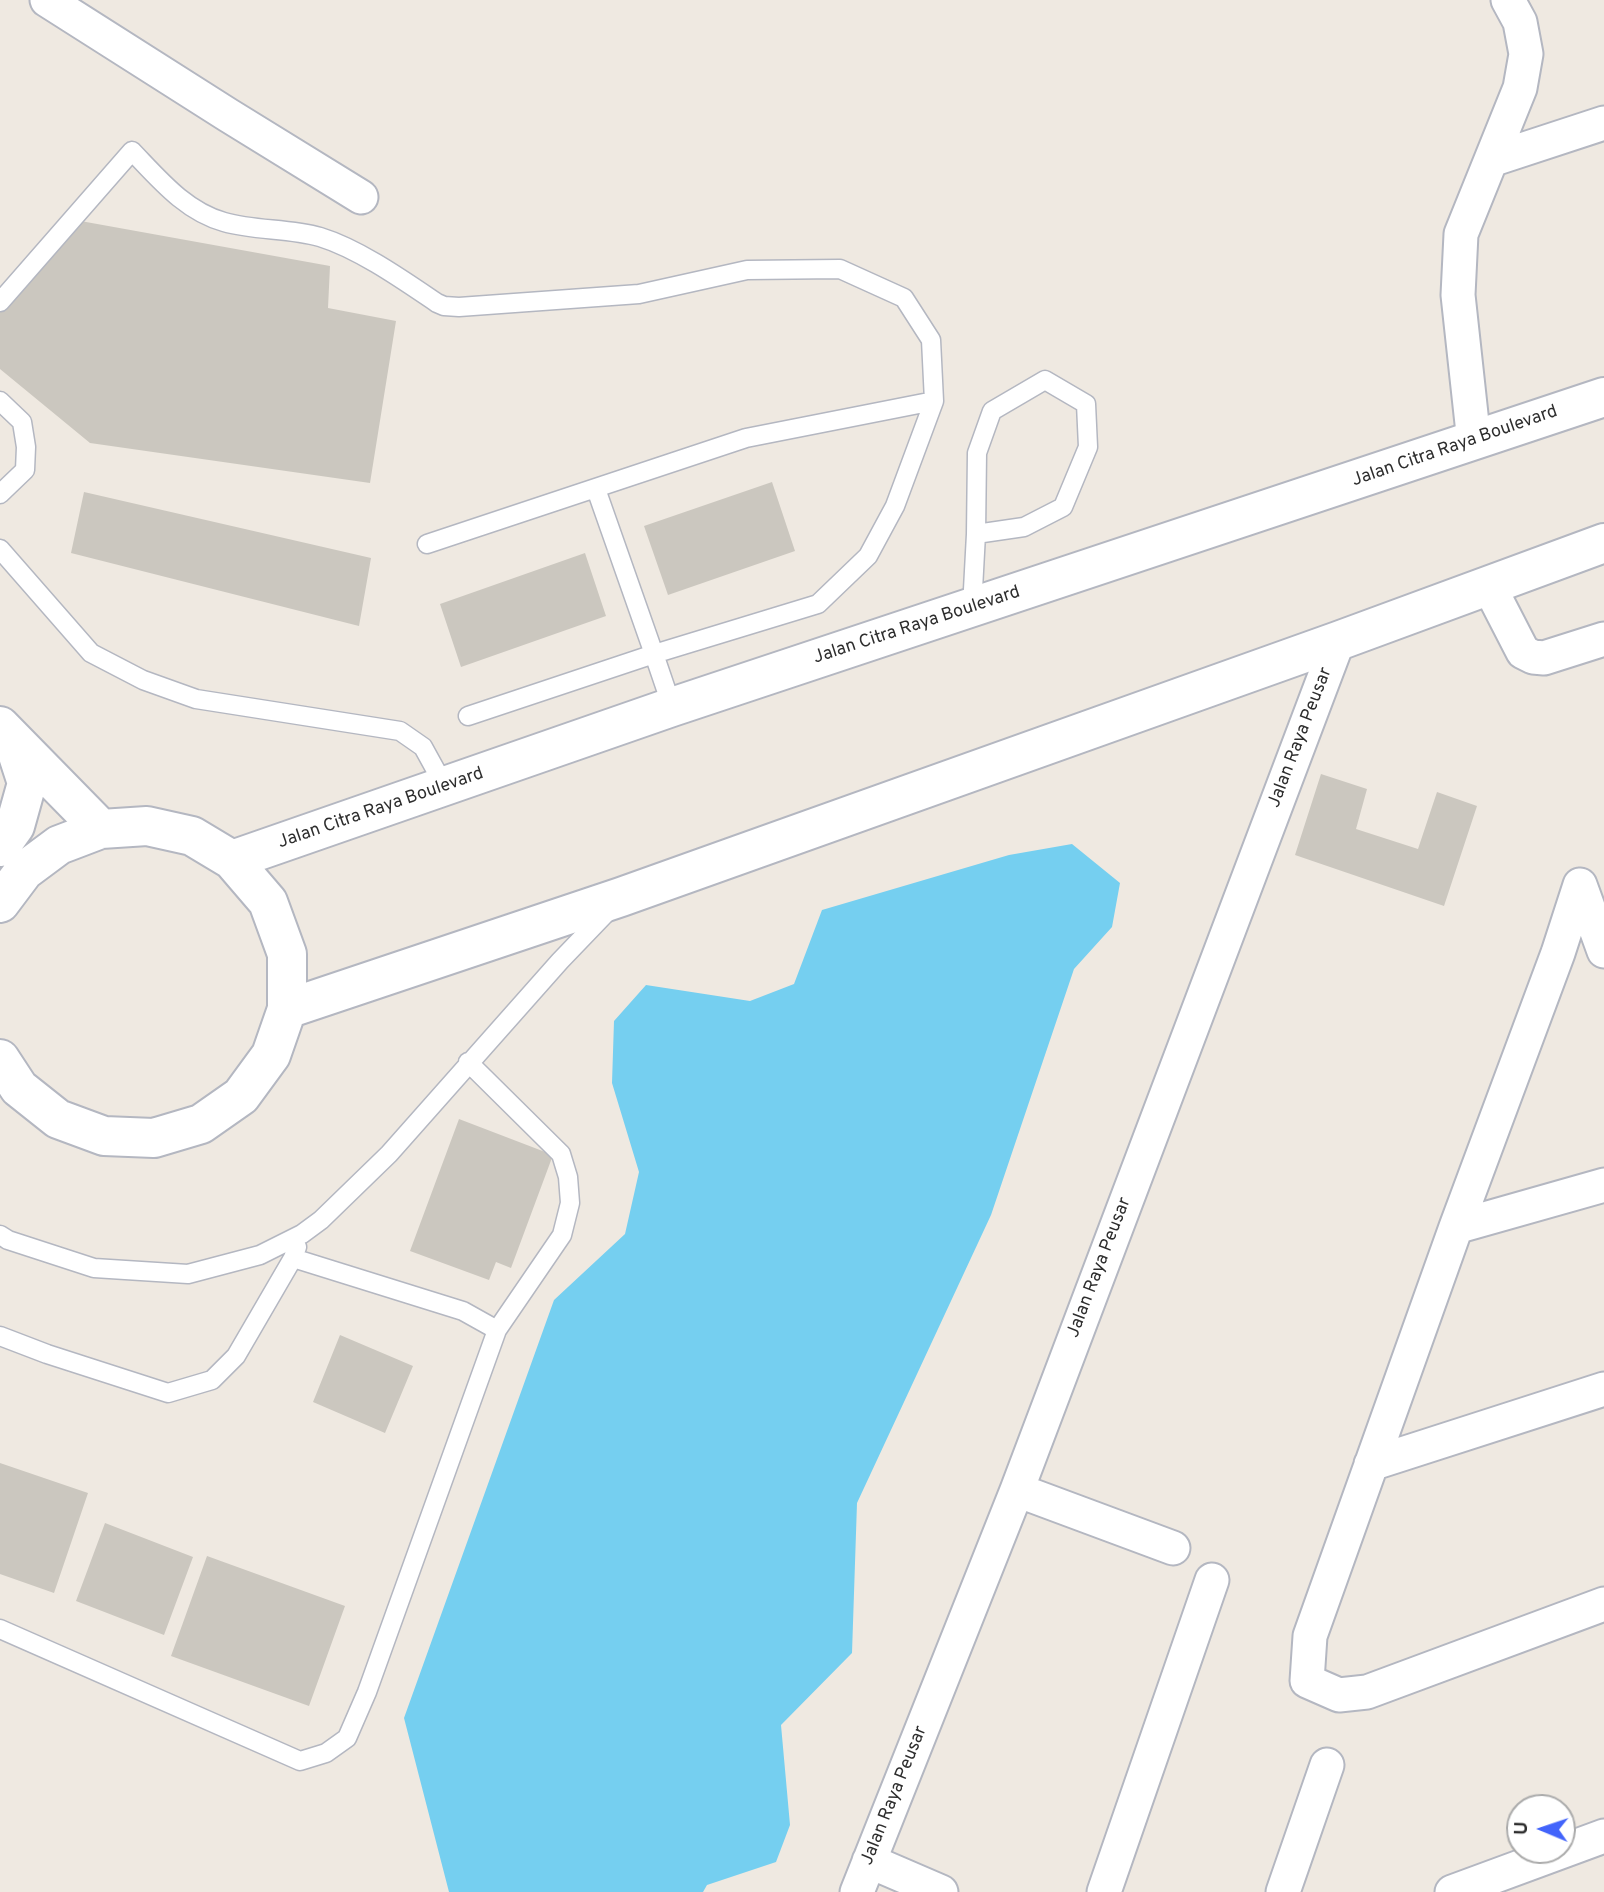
<!DOCTYPE html>
<style>
body{margin:0}
#map{position:relative;width:1604px;height:1892px;overflow:hidden;background:#efe9e1;font-family:Overpass,sans-serif}
canvas{display:block}
.north{position:absolute;left:1506px;top:1794px;width:70px;height:70px;box-sizing:border-box;background:#fff;border:2px solid #ababab;border-radius:50%;rotate:272deg;font-size:19px;font-weight:700;line-height:28px;text-align:center;color:#2e2e2e}
.north::after{content:'';display:block;margin:auto;width:24px;height:32px;background:#4264fb;clip-path:polygon(50% 0,100% 100%,50% 72%,0 100%)}
</style>
<div id="map">
<canvas width="1604" height="1892"></canvas>
<div class="north">U</div>
</div>
<script>
const ctx = document.querySelector('canvas').getContext('2d');
ctx.lineJoin = 'round';
function fill(path, color) {
  ctx.fillStyle = color;
  ctx.fill(path, 'evenodd');
}
function strokePath(path, color, width, dash) {
  ctx.strokeStyle = color;
  ctx.lineWidth = width;
  ctx.lineCap = dash ? 'butt' : 'round';
  ctx.setLineDash(dash || []);
  ctx.stroke(path);
}
function write(font, color, halo, rows, align = 'center') {
  ctx.font = font + ' Overpass,sans-serif';
  ctx.lineWidth = 5;
  ctx.setLineDash([]);
  ctx.textBaseline = 'middle';
  ctx.strokeStyle = halo;
  ctx.fillStyle = color;
  for (const [text, x, y, turn = 0] of rows) {
    ctx.save();
    ctx.translate(x, y);
    ctx.rotate((+turn || 0) * Math.PI / 180);
    ctx.textAlign = isNaN(turn) ? turn : align;
    if (halo) ctx.strokeText(text, 0, 0);
    ctx.fillText(text, 0, 0);
    ctx.restore();
  }
}
fill(new Path2D(`
 M 1072,844 L 1120,883 L 1112,927 L 1074,969 L 991,1215 L 857,1503 L 852,1653 L 781,1725 L 790,1825 L 776,1862 L 707,1885 L 703,1892 L 449,1892 L 404,1718 L 554,1300 L 625,1234 L 639,1172 L 612,1083 L 614,1021 L 646,985 L 750,1001 L 794,984 L 822,910 L 1009,855 Z`), '#75cff0');
fill(new Path2D(`
 M 75,220 L 330,266 L 328,308 L 396,321 L 370,483 L 90,443 L 0,369 L 0,312 Z
 M 772,482 L 795,551 L 668,595 L 644,526 Z
 M 84,492 L 371,558 L 359,626 L 71,553 Z
 M 585,553 L 606,616 L 461,667 L 440,604 Z
 M 1321,774 L 1367,789 L 1356,829 L 1418,849 L 1437,792 L 1477,806 L 1444,906 L 1295,855 Z
 M 459,1119 L 553,1155 L 511,1268 L 496,1262 L 489,1280 L 410,1251 Z
 M 340,1335 L 413,1366 L 385,1433 L 313,1402 Z
 M 0,1463 L 88,1493 L 54,1593 L 0,1574 Z
 M 105,1523 L 193,1557 L 164,1635 L 76,1601 Z
 M 207,1556 L 345,1606 L 309,1706 L 171,1656 Z`), '#cbc7bf');
const lane = new Path2D(`
 M 0,302 L 132,151 C 159,179 185,211 224,222 C 255,231 289,228 320,237 C 359,249 403,280 437,303 L 444,306 L 459,307 L 639,294 L 747,270 L 840,269 L 904,298 L 931,340 L 934,401 L 895,506 L 868,556 L 818,604 L 654,654 L 672,707
 M 0,401 L 22,422 L 26,447 L 25,470 L 0,494
 M 427,544 L 746,438 L 934,401
 M 0,549 L 91,653 L 143,680 L 196,699 L 400,731 L 423,747 L 445,787
 M 972,608 L 976,534 L 977,453 L 992,411 L 1045,380 L 1086,404 L 1088,447 L 1063,507 L 1024,527 L 976,534
 M 468,716 L 654,654 L 596,489
 M 468,1062 L 561,1154 L 568,1177 L 570,1203 L 562,1235 L 497,1330
 M 0,1235 L 8,1240 L 94,1268 L 188,1274 L 260,1255 L 302,1234 L 321,1220 L 389,1154 L 560,961 L 609,910
 M 0,1336 L 47,1354 L 168,1393 L 212,1380 L 236,1356 L 293,1258 L 297,1247
 M 0,1629 L 300,1761 L 326,1753 L 347,1738 L 367,1692 L 497,1330 L 463,1311 L 293,1258`);
const street = new Path2D(`
 M 47,0 L 228,115 L 361,197
 M 1491,160 L 1604,123
 M 1474,442 L 1458,295 L 1461,234 L 1520,88 L 1526,54 L 1520,22 L 1508,0
 M 1489,586 L 1523,652 L 1533,657 L 1544,658 L 1604,639
 M 1580,885 L 1558,953 L 1456,1227 L 1310,1636 L 1307,1681 L 1339,1695 L 1367,1692 L 1604,1604
 M 1580,885 L 1604,951
 M 1456,1227 L 1604,1185
 M 1371,1464 L 1604,1389
 M 1017,1490 L 1173,1548
 M 869,1861 L 941,1892
 M 857,1892 L 1017,1490 L 1338,641
 M 1104,1892 L 1212,1580
 M 1283,1892 L 1327,1765
 M 1452,1892 L 1604,1836`);
const secondary = new Path2D(`
 M 0,726 L 101,829
 M 0,847 L 15,826 L 27,783 L 13,740
 M 232,860 L 672,707 L 1604,397
 M 0,903 L 24,871 L 59,845 L 101,829 L 147,826 L 192,836 L 232,860 L 268,902 L 287,954 L 287,1009 L 271,1055 L 241,1096 L 201,1124 L 154,1138 L 104,1136 L 58,1119 L 19,1088 L 0,1059
 M 287,1009 L 621,897 L 1338,641 L 1604,543`);
strokePath(lane, '#b4b7c1', 21);
strokePath(street, '#b4b7c1', 37);
strokePath(secondary, '#b4b7c1', 42);
strokePath(lane, '#fff', 18);
strokePath(street, '#fff', 33);
strokePath(secondary, '#fff', 38);
write('18px', '#2e2e2e', '#fff', [
 ["Jalan Citra Raya Boulevard",1455,447,-19],
 ["Jalan Citra Raya Boulevard",917,626,-18],
 ["Jalan Raya Peusar",1301,738,-69],
 ["Jalan Citra Raya Boulevard",381,809,-19],
 ["Jalan Raya Peusar",1100,1268,-69],
 ["Jalan Raya Peusar",895,1796,-68]
]);
</script>
